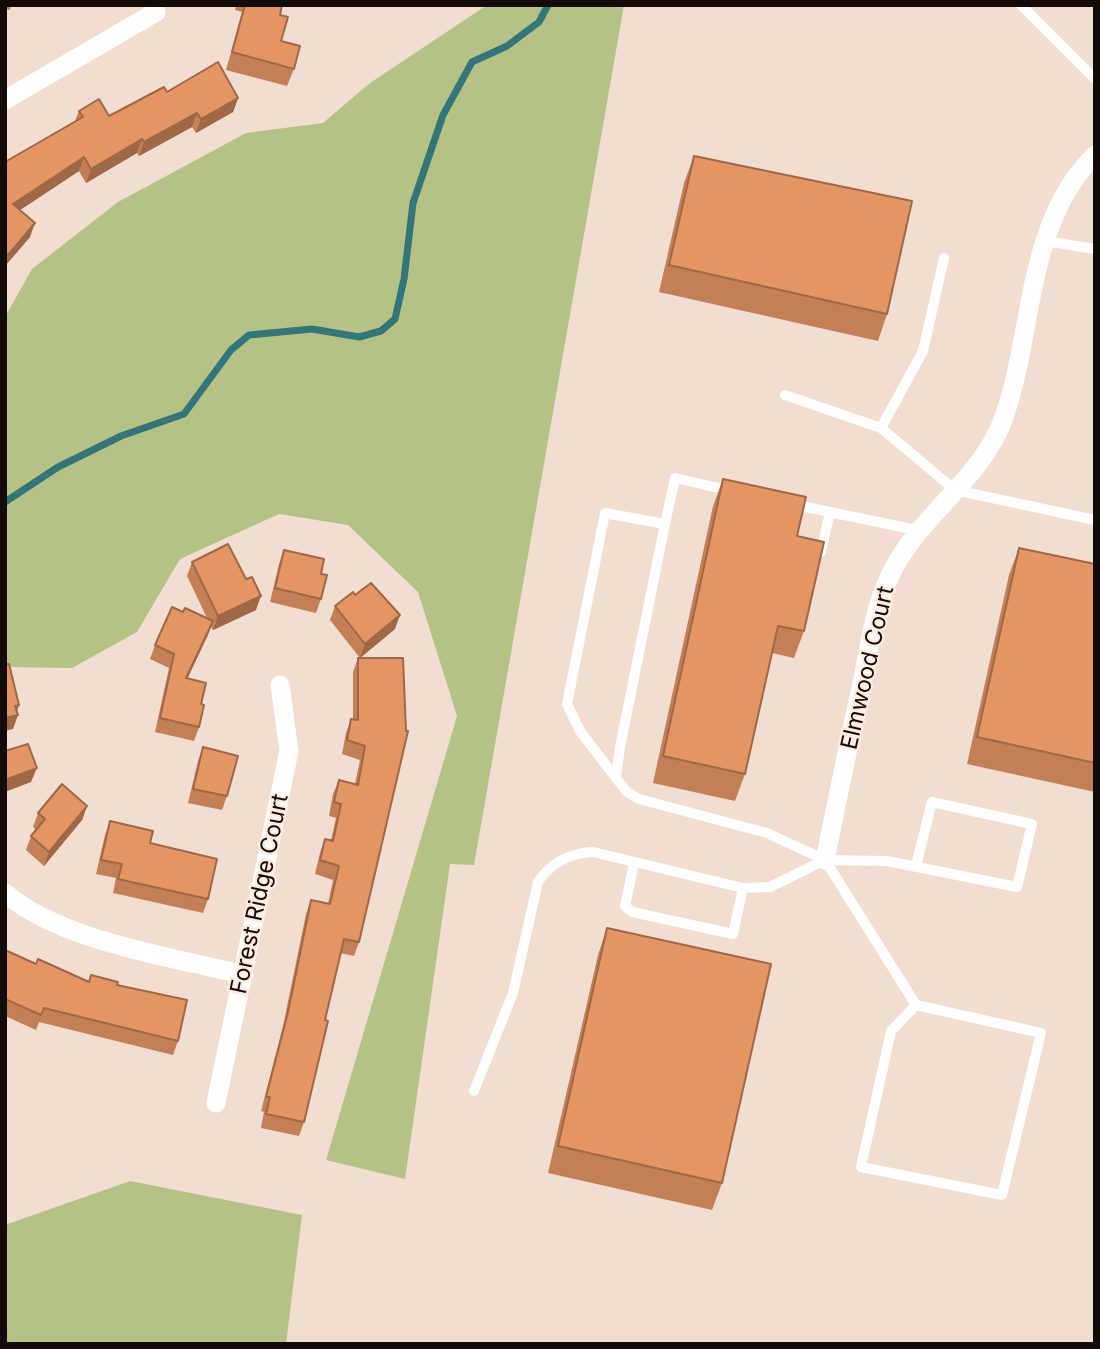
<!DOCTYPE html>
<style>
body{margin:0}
#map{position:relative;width:1100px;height:1349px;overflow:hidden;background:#f2ddd1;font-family:Inter,sans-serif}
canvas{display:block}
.frame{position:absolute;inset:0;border:7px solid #120b07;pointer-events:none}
</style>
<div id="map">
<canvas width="1100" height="1349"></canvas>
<div class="frame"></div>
</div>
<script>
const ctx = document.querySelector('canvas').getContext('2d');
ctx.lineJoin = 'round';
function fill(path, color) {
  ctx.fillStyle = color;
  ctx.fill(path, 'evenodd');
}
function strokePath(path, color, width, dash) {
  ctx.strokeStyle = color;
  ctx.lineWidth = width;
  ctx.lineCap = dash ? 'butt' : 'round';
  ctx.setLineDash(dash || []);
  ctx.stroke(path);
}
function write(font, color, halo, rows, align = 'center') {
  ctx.font = font + ' Inter,sans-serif';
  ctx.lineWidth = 5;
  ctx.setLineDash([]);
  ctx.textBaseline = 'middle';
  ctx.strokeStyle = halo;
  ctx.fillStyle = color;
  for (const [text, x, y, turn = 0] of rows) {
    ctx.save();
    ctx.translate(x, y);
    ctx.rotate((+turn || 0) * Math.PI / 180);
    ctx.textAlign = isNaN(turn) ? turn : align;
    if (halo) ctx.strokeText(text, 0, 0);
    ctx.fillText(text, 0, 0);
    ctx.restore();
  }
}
fill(new Path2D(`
 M 487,5 L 624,5 L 474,865 L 450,864 L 405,1179 L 326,1160 L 457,716 L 418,592 L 348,525 L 279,514 L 180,559 L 137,632 L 72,668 L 5,667 L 5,317 L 32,269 L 118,202 L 246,133 L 323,123 L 370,83 Z
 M 130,1181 L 302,1215 L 286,1344 L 5,1344 L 5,1225 Z`), '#b5c285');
strokePath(new Path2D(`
 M 5,502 L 58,467 L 121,436 L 184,414 L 231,350 L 249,335 L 312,329 L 359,337 L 381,331 L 395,319 L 404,279 L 413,203 L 443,115 L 472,62 L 507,46 L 539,22 L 548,5`), '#33767a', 7);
strokePath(new Path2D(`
 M 1021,5 L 1095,79
 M 1045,241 L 1095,249
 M 785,395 L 881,428 L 955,490 L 1095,520
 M 881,428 L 923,351 L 944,258
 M 791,504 L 917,530
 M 665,524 L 675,478 L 732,491
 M 821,552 L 830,512
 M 616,778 L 580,731 L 567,704 L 605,513 L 665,524 L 620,747 L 616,778 L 627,792 L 639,799 L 767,833 L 825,860 L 887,861 L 1017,887 L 1032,824 L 932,802 L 916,866
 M 825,860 L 916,1005 L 891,1031 L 861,1167 L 1002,1195 L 1041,1033 L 916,1005
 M 634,864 L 625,906 L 632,912 L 733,934 L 743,888
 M 474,1091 L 513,993 L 538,882 C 551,863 570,853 593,852 L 743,888 L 770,887 L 825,860`), '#fff', 10);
strokePath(new Path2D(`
 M 5,100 L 156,12
 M 825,860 C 837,801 849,742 862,683 C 870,644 875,601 895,566 C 925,511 983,477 1004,417 C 1034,331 1026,222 1095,155
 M 5,893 C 60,941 173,957 244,975
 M 216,1103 L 289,751 L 280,685`), '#fff', 19);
fill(new Path2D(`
 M 5,5 L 11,5 L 10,10 L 5,9 Z
 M 236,5 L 282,5 L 280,15 L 281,41 L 294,69 L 287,86 L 226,70 L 242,12 L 235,10 Z
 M 167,92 L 238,98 L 233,112 L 196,133 L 192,127 L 139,156 L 137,153 L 86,183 L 79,171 L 20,210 L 30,237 L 5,266 L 5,162 L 75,121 L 79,111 L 109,116 Z
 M 694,156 L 887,314 L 878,341 L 659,292 L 684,183 Z
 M 723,479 L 797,536 L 804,631 L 794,658 L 772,653 L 745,774 L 735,801 L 653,783 L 713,506 Z
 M 1019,548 L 1095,564 L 1095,792 L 967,764 L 1009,575 Z
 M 284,550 L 321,574 L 321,599 L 316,613 L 270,602 L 279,564 Z
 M 192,562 L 256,610 L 213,630 L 211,627 L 187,679 L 201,704 L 199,727 L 194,741 L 155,732 L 169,668 L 150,659 L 155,645 L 183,612 L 207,618 L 187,576 Z
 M 335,606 L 395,629 L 360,658 L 403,658 L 359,942 L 354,956 L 340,953 L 325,1020 L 304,1122 L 299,1136 L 261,1128 L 264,1112 L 261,1111 L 283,1026 L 306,914 L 311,900 L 328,904 L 333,880 L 315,874 L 320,853 L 325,839 L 331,840 L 336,818 L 329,816 L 333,794 L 339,780 L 355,784 L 360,760 L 342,754 L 346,733 L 351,719 L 353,719 L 353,672 L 358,658 L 360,658 L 330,620 Z
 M 203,747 L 227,796 L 222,810 L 188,803 L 198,761 Z
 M 87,806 L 82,820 L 44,866 L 26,850 L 31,836 L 36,830 L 33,827 L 38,813 Z
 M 110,821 L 150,843 L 208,899 L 203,913 L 113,893 L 116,878 L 96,874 L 105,835 Z
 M 607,928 L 722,1183 L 712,1210 L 548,1173 L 598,955 Z
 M 5,950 L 36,964 L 89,982 L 91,975 L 117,985 L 178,1041 L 173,1055 L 39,1022 L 36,1030 L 5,1016 Z`), '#c38056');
fill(new Path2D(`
 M 238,98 L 233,112 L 196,133 L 201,119 Z
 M 197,113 L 192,127 L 139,156 L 144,142 Z
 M 142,139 L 137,153 L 86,183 L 91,169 Z
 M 84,157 L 79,171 L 8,218 L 13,204 Z
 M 35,223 L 30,237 L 5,266 L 8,255 Z
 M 261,596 L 256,610 L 213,630 L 218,616 Z
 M 400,615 L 395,629 L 360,658 L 365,644 Z
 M 213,621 L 208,635 L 181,692 L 186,678 Z
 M 19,705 L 16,715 L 18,715 L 13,729 L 5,731 L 5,718 L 15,706 Z
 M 37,768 L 31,782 L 5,792 L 5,780 Z
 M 87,806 L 82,820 L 44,866 L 49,852 Z`), '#9f6846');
const building = new Path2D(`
 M 245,5 L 282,5 L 280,15 L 288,17 L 281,41 L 300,46 L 294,69 L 232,52 Z
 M 218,62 L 238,98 L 201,119 L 197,113 L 144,142 L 142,139 L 91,169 L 84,157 L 13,204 L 35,223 L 8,255 L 5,252 L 5,162 L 83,117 L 79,111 L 99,99 L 109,116 L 164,87 L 167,92 Z
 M 694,156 L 912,201 L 887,314 L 669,265 Z
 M 723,479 L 806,497 L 797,536 L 824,542 L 804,631 L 778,626 L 745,774 L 663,756 Z
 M 228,544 L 246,579 L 252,577 L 261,596 L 218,616 L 192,562 Z
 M 1019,548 L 1095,564 L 1095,763 L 977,737 Z
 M 284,550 L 324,559 L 321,574 L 327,575 L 321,599 L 275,588 Z
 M 371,583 L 400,615 L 365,644 L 335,606 L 353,592 L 355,595 Z
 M 172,607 L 183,612 L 185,608 L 213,621 L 186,678 L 206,683 L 201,704 L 204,705 L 199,727 L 160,718 L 174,654 L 155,645 Z
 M 358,658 L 403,658 L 406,731 L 408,731 L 359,942 L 344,939 L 325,1020 L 328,1021 L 304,1122 L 266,1114 L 270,1097 L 266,1097 L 288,1012 L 311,900 L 330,904 L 339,866 L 320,860 L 325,839 L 333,841 L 341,804 L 334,802 L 339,780 L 358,785 L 365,746 L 347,740 L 351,719 L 358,720 Z
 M 5,664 L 9,664 L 19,705 L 15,706 L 18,715 L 5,718 Z
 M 28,744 L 37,768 L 5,780 L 5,751 Z
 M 203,747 L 238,756 L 227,796 L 193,789 Z
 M 62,784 L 87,806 L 49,852 L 31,836 L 45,819 L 38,813 Z
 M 110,821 L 153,831 L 150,843 L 217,859 L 208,899 L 118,879 L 122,864 L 101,860 Z
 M 607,928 L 771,964 L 722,1183 L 558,1146 Z
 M 5,950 L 36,964 L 38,959 L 89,982 L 91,975 L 118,982 L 117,985 L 187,1000 L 178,1041 L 44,1008 L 41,1015 L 5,999 Z`);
fill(building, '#e39564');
strokePath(building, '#9f6846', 2);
write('23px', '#120b07', '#fcebe1', [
 ["Elmwood Court",868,668,-77],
 ["Forest Ridge Court",260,894,-78]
]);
</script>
